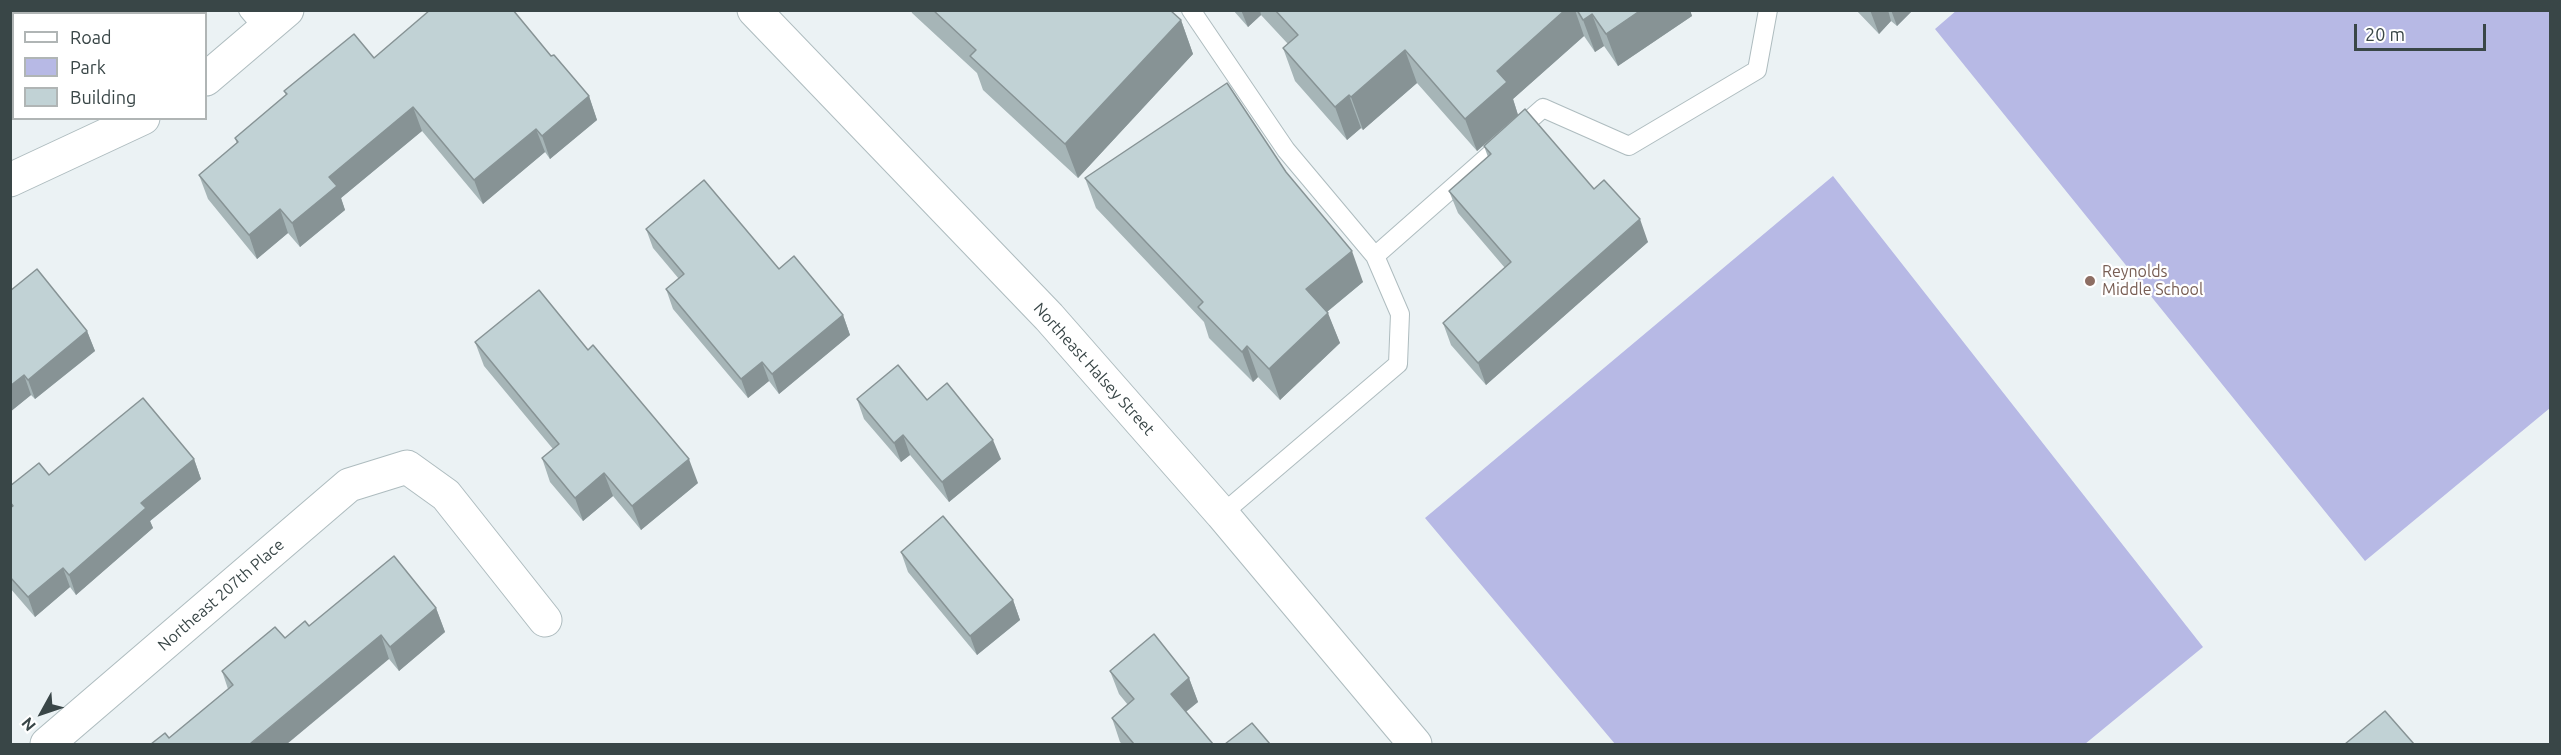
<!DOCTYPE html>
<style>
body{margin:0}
#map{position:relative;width:2561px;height:755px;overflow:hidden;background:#ebf2f4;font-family:Ubuntu,sans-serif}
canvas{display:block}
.frame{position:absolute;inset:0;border:12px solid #394647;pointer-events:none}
.legend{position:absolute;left:12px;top:12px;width:195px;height:108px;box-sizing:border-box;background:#fff;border:2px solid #b0b5b5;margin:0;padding:8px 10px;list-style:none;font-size:18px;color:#394647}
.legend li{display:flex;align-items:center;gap:12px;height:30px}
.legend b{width:30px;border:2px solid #b0b5b5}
.north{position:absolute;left:12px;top:683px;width:60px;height:60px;-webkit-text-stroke:4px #fff;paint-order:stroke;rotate:230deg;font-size:16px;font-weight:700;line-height:24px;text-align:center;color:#394647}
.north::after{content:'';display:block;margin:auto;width:21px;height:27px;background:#394647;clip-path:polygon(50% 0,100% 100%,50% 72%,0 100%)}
.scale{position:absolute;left:2354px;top:24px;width:132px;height:27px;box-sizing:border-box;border:3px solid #394647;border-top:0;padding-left:8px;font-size:18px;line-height:21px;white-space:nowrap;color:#394647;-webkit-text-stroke:4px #fff;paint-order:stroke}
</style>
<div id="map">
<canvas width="2561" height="755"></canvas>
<div class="frame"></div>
<ul class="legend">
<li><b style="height:8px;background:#fff"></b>Road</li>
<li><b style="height:16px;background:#b7b9e5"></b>Park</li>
<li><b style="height:16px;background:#c1d2d5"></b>Building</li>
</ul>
<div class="north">N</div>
<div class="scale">20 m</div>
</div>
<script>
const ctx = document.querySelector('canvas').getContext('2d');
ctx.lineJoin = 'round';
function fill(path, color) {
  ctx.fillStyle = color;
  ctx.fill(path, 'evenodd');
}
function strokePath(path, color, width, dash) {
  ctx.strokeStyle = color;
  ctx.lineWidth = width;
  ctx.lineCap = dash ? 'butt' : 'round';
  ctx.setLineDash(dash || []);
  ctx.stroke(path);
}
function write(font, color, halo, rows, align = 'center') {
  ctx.font = font + ' Ubuntu,sans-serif';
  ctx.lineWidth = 4.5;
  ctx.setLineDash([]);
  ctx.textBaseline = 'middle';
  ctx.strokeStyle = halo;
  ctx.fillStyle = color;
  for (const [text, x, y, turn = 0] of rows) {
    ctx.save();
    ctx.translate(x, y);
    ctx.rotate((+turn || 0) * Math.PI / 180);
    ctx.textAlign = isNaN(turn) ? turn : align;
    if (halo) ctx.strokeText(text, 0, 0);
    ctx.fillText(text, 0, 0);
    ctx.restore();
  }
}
fill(new Path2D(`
 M 1957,10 L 2550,11 L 2550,408 L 2365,561 L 1935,29 Z
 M 1833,176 L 2203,647 L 2085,744 L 1615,744 L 1425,518 Z`), '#b7b9e5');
const service = new Path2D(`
 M 248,10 L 264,29
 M 1191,10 L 1286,150 L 1375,256
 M 1222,514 L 1398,364 L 1400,314 L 1375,256 L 1543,108 L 1629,146 L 1757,70 L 1768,10`);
const minor = new Path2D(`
 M 206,79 L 287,10
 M 10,180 L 143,118
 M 47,744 L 349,485 L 407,467 L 446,495 L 545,620`);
const tertiary = new Path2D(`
 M 754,10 L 1049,317 L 1222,514 L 1415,744`);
strokePath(service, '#aebcbf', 20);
strokePath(minor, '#aebcbf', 35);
strokePath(tertiary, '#aebcbf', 35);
strokePath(service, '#fff', 18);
strokePath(minor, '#fff', 33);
strokePath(tertiary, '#fff', 33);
fill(new Path2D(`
 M 10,10 L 168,10 L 164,14 L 14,14 Z
 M 426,10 L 513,10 L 551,56 L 589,96 L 597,120 L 550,159 L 545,152 L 483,204 L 422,131 L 341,198 L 345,210 L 300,247 L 288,233 L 257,259 L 208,199 L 199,175 L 237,144 L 235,138 L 286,95 L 284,91 L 374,58 L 427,13 Z
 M 911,10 L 1170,10 L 1181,20 L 1193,54 L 1078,178 L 983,90 L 977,73 L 912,13 Z
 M 1233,10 L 1690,10 L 1692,16 L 1618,66 L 1604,46 L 1595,52 L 1584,36 L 1513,99 L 1518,115 L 1477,151 L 1417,83 L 1363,130 L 1361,128 L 1347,140 L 1295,81 L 1283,48 L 1288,44 L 1261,15 L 1248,27 Z
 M 1856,10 L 1913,10 L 1897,26 L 1891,21 L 1879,34 Z
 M 1484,146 L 1594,189 L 1648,242 L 1486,385 L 1451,345 L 1443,323 L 1505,268 L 1458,213 L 1449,191 L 1488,157 Z
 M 1286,172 L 1363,282 L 1327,312 L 1340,343 L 1280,400 L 1258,377 L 1253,382 L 1209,338 L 1204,322 L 1096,208 L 1085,178 Z
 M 646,229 L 779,269 L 843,315 L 850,335 L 779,394 L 769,381 L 748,398 L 673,309 L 666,289 L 679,279 L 653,248 Z
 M 10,291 L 87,331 L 95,351 L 35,399 L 31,395 L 10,412 Z
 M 475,342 L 698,483 L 641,530 L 613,496 L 583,521 L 550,482 L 542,458 L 553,449 L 484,366 Z
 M 857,399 L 927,400 L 1001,459 L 949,502 L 910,455 L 901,462 L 864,419 Z
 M 194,459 L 201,479 L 150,521 L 153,528 L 76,595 L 70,587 L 35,617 L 10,588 L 10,486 L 49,475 Z
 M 901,552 L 1013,600 L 1020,620 L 977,655 L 908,572 Z
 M 436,608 L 445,632 L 399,671 L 389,659 L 169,738 L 228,689 L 222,671 L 285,638 L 309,626 Z
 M 1110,671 L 1189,678 L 1198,702 L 1186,712 L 1213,744 L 1122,744 L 1120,742 L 1112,718 L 1128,705 L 1119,694 Z`), '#a6b5b7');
fill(new Path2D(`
 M 86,10 L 111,10 L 112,14 L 82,14 Z
 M 131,10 L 168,10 L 164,14 L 127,14 Z
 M 1241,10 L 1260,10 L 1261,15 L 1248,27 Z
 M 1565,10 L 1575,10 L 1584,36 L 1513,99 L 1518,115 L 1477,151 L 1465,119 L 1497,71 Z
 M 1641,10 L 1690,10 L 1692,16 L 1618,66 L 1606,34 Z
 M 1870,10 L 1888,10 L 1891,21 L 1879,34 Z
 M 1891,10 L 1913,10 L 1897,26 Z
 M 1592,14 L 1604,46 L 1595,52 L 1583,20 Z
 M 1181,20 L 1193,54 L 1078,178 L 1065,144 Z
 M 1405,50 L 1417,83 L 1363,130 L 1351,97 Z
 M 14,70 L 14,101 L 10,103 L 10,73 Z
 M 1349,95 L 1361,128 L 1347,140 L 1335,107 Z
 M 589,96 L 597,120 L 550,159 L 542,136 Z
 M 413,107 L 422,131 L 341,198 L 345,210 L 300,247 L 292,223 L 329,177 Z
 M 536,129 L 545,152 L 483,204 L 474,180 Z
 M 280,209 L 288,233 L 257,259 L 249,235 Z
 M 1640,219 L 1648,242 L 1486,385 L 1478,363 Z
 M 1352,251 L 1363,282 L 1317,320 L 1306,289 Z
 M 1328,313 L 1340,343 L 1280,400 L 1269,369 Z
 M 843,315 L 850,335 L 779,394 L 772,374 Z
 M 87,331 L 95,351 L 35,399 L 28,380 Z
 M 1247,346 L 1258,377 L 1253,382 L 1242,352 Z
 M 762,362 L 769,381 L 748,398 L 741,379 Z
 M 24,375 L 31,395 L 10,412 L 10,386 Z
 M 903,435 L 910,455 L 901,462 L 894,443 Z
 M 993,440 L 1001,459 L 949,502 L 942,482 Z
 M 194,459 L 201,479 L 150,521 L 153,528 L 76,595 L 69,575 L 141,503 Z
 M 689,459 L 698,483 L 641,530 L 632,506 Z
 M 604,473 L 613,496 L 583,521 L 575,498 Z
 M 63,568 L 70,587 L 35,617 L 28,597 Z
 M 1013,600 L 1020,620 L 977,655 L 970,636 Z
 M 436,608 L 445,632 L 399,671 L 390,647 Z
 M 381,635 L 389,659 L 287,744 L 251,744 L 251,743 Z
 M 1189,678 L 1198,702 L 1179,717 L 1171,694 Z`), '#879395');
const building = new Path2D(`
 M 10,10 L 86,10 L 82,14 L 14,14 L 14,70 L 10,73 Z
 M 118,10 L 131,10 L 127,14 L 120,14 Z
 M 430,10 L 513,10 L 551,56 L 554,55 L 589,96 L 542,136 L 536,129 L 474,180 L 413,107 L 329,177 L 337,186 L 292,223 L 280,209 L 249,235 L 199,175 L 238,142 L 235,138 L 287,94 L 284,91 L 354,34 L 374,58 Z
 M 933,10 L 1170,10 L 1181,20 L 1065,144 L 970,56 L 976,50 Z
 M 1275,10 L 1565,10 L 1497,71 L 1507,82 L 1465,119 L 1405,50 L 1351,97 L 1349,95 L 1335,107 L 1283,48 L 1298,35 Z
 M 1577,10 L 1641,10 L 1606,34 L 1592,14 L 1583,20 Z
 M 1227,83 L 1286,172 L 1352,251 L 1306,289 L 1328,313 L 1269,369 L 1247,346 L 1242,352 L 1198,307 L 1203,302 L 1085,178 Z
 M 1525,109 L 1594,189 L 1604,180 L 1640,219 L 1478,363 L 1443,323 L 1511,262 L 1449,191 L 1491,154 L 1484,146 Z
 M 704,180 L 779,269 L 794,256 L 843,315 L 772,374 L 762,362 L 741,379 L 666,289 L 684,274 L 646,229 Z
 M 37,269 L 87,331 L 28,380 L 24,375 L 10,386 L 10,291 Z
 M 539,290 L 588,350 L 593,345 L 689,459 L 632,506 L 604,473 L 575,498 L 542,458 L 559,444 L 475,342 Z
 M 898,365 L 927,400 L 947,383 L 993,440 L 942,482 L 903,435 L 894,443 L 857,399 Z
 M 143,398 L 194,459 L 141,503 L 146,508 L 69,575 L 63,568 L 28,597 L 10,577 L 10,508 L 13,506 L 10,502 L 10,486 L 39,463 L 49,475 Z
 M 943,516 L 1013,600 L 970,636 L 901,552 Z
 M 394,556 L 436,608 L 390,647 L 381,635 L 251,743 L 252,744 L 151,744 L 165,733 L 169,738 L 233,685 L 222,671 L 275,627 L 285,638 L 305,621 L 309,626 Z
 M 1154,634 L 1189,678 L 1171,694 L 1213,744 L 1134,744 L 1112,718 L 1134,699 L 1110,671 Z
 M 2385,711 L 2414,744 L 2345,744 Z
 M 1252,723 L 1270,744 L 1225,744 Z`);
fill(building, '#c1d2d5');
strokePath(building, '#879395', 1.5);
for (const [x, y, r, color] of [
 [2090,281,6,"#8d6e63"]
]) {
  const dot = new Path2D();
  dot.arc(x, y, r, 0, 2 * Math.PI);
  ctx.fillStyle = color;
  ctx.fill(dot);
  strokePath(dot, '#fff', 2);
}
write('16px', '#785e54', '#fff', [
 ["Reynolds",2102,272],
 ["Middle School",2102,290]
], 'left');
write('16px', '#394647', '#fff', [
 ["Northeast Halsey Street",1094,369,48],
 ["Northeast 207th Place",221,595,-41]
]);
</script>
